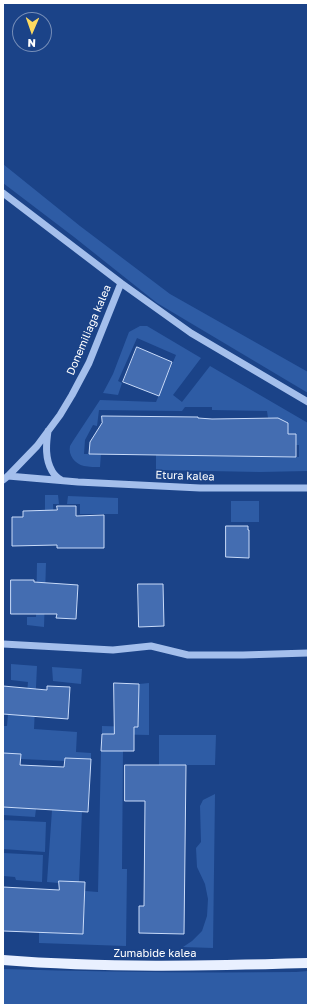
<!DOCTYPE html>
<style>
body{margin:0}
#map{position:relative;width:311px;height:1008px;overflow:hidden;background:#1b4388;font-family:"Golos Text",sans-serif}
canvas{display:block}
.frame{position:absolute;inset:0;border:4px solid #fff;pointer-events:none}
.north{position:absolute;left:12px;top:12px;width:40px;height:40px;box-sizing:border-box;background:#1b4388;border:1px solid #768eb8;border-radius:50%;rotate:182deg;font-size:11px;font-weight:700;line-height:16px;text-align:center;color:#fff}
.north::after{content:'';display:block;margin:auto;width:14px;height:18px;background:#fdda60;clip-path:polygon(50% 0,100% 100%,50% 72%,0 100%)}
</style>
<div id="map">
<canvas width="311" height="1008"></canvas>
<div class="frame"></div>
<div class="north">N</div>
</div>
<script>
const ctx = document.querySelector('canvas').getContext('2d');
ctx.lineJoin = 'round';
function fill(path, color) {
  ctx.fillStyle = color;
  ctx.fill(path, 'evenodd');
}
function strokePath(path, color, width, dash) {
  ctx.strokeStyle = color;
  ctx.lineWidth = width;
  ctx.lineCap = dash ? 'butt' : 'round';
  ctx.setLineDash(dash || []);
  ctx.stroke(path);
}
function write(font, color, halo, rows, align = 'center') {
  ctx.font = font + ' "Golos Text",sans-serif';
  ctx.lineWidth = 3;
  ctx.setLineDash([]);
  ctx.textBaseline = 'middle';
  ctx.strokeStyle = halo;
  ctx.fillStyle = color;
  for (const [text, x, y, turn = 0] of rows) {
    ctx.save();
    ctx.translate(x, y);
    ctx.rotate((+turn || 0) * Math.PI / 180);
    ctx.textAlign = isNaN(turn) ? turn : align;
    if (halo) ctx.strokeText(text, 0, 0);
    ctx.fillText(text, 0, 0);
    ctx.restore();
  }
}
fill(new Path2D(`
 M 3,164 L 80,226 L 170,294 L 308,372 L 308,393 L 157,303 L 74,237 L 3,183 Z
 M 140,326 L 147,326 L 201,358 L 173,395 L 182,402 L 210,366 L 308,423 L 308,471 L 260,472 L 156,470 L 156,455 L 299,457 L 299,445 L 296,445 L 296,434 L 288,434 L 278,418 L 268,418 L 267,411 L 212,410 L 212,407 L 185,407 L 182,411 L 99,410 L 97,426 L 93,425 L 85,440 L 84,454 L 101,454 L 100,467 C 95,467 89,467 84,466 C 75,464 68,455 70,446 C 71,444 72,443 73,441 L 100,400 L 156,402 L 176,355 L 137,338 L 118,381 L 122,383 L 118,395 L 103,393 L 113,374 L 129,332 Z
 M 45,495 L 58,495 L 59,504 L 53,504 L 54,527 L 45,527 Z
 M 68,496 L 118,498 L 118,514 L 80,514 L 80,504 L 67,504 Z
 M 231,501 L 259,501 L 259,522 L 231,522 Z
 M 37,563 L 46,563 L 44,627 L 27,625 L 27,617 L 36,617 Z
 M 11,664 L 37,666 L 34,729 L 77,732 L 76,752 L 91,753 L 91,759 L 65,758 L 65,761 L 21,759 L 21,754 L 3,753 L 3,726 L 7,726 L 8,714 L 25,715 L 28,682 L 11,680 Z
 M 52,667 L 82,669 L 81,684 L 53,681 Z
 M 149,683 L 149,735 L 102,734 L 102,726 L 138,727 L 139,684 Z
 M 159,735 L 216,735 L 215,765 L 159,765 Z
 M 101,751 L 123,751 L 122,869 L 127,869 L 126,946 L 39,943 L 39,932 L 83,934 L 85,891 L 98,892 Z
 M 215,794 L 213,948 L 183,947 L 192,941 L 202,931 L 207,916 L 208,899 L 205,884 L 197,867 L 196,848 L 201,842 L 200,806 L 203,800 Z
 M 3,807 L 36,809 L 35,817 L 3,815 Z
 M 52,810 L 82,811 L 79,882 L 60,881 L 59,883 L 47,882 Z
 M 3,820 L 46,822 L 45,852 L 3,849 Z
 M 3,853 L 43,855 L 42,882 L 16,880 L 15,877 L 3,876 Z
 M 3,969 C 101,972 198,973 296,972 L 308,971 L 308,1005 L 3,1005 Z`), '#2e5ca5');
const building = new Path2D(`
 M 137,347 L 172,362 L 159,396 L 123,382 Z
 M 102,416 L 198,417 L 198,418 L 212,419 L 278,418 L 288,423 L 288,434 L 296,434 L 296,457 L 89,454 L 90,442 L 102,423 Z
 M 57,506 L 76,506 L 76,516 L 104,515 L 104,548 L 57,548 L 57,545 L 12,546 L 12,517 L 23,517 L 23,511 L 57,510 Z
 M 226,526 L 248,526 L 248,530 L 249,530 L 249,558 L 226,557 Z
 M 11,580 L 34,580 L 34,582 L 78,585 L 76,619 L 56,618 L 57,614 L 11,614 Z
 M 138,584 L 163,584 L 164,626 L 139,627 Z
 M 114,683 L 139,684 L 138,727 L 134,727 L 134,751 L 101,751 L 102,734 L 114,734 Z
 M 3,686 L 47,690 L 47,686 L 70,687 L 68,719 L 3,714 Z
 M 3,753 L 21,754 L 20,765 L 64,767 L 65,758 L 91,759 L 88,812 L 3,807 Z
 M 125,765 L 186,765 L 184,934 L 139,933 L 139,906 L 144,906 L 145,801 L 125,801 Z
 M 59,881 L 85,882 L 83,934 L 3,931 L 3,887 L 59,890 Z`);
fill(building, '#446db1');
strokePath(building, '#c9dbf9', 1);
strokePath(new Path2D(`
 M 3,193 L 121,283 L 191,333 L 308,402
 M 48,431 C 46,445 45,459 52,471 C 54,475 58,478 61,480
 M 8,476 L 78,482 L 200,488 L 308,488
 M 3,480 L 8,476 L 37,446 L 60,415 L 72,395 L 89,363 L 121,283
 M 3,644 L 113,650 L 151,646 L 188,655 L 243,655 L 308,653`), '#a4bfec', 7);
strokePath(new Path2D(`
 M 3,960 C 105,968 206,966 308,963`), '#e9f0ff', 10);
write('11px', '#fff', '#1b4388', [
 ["Donemiliaga kalea",89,330,-67],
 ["Etura kalea",185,476,2],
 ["Zumabide kalea",155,954]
]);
</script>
